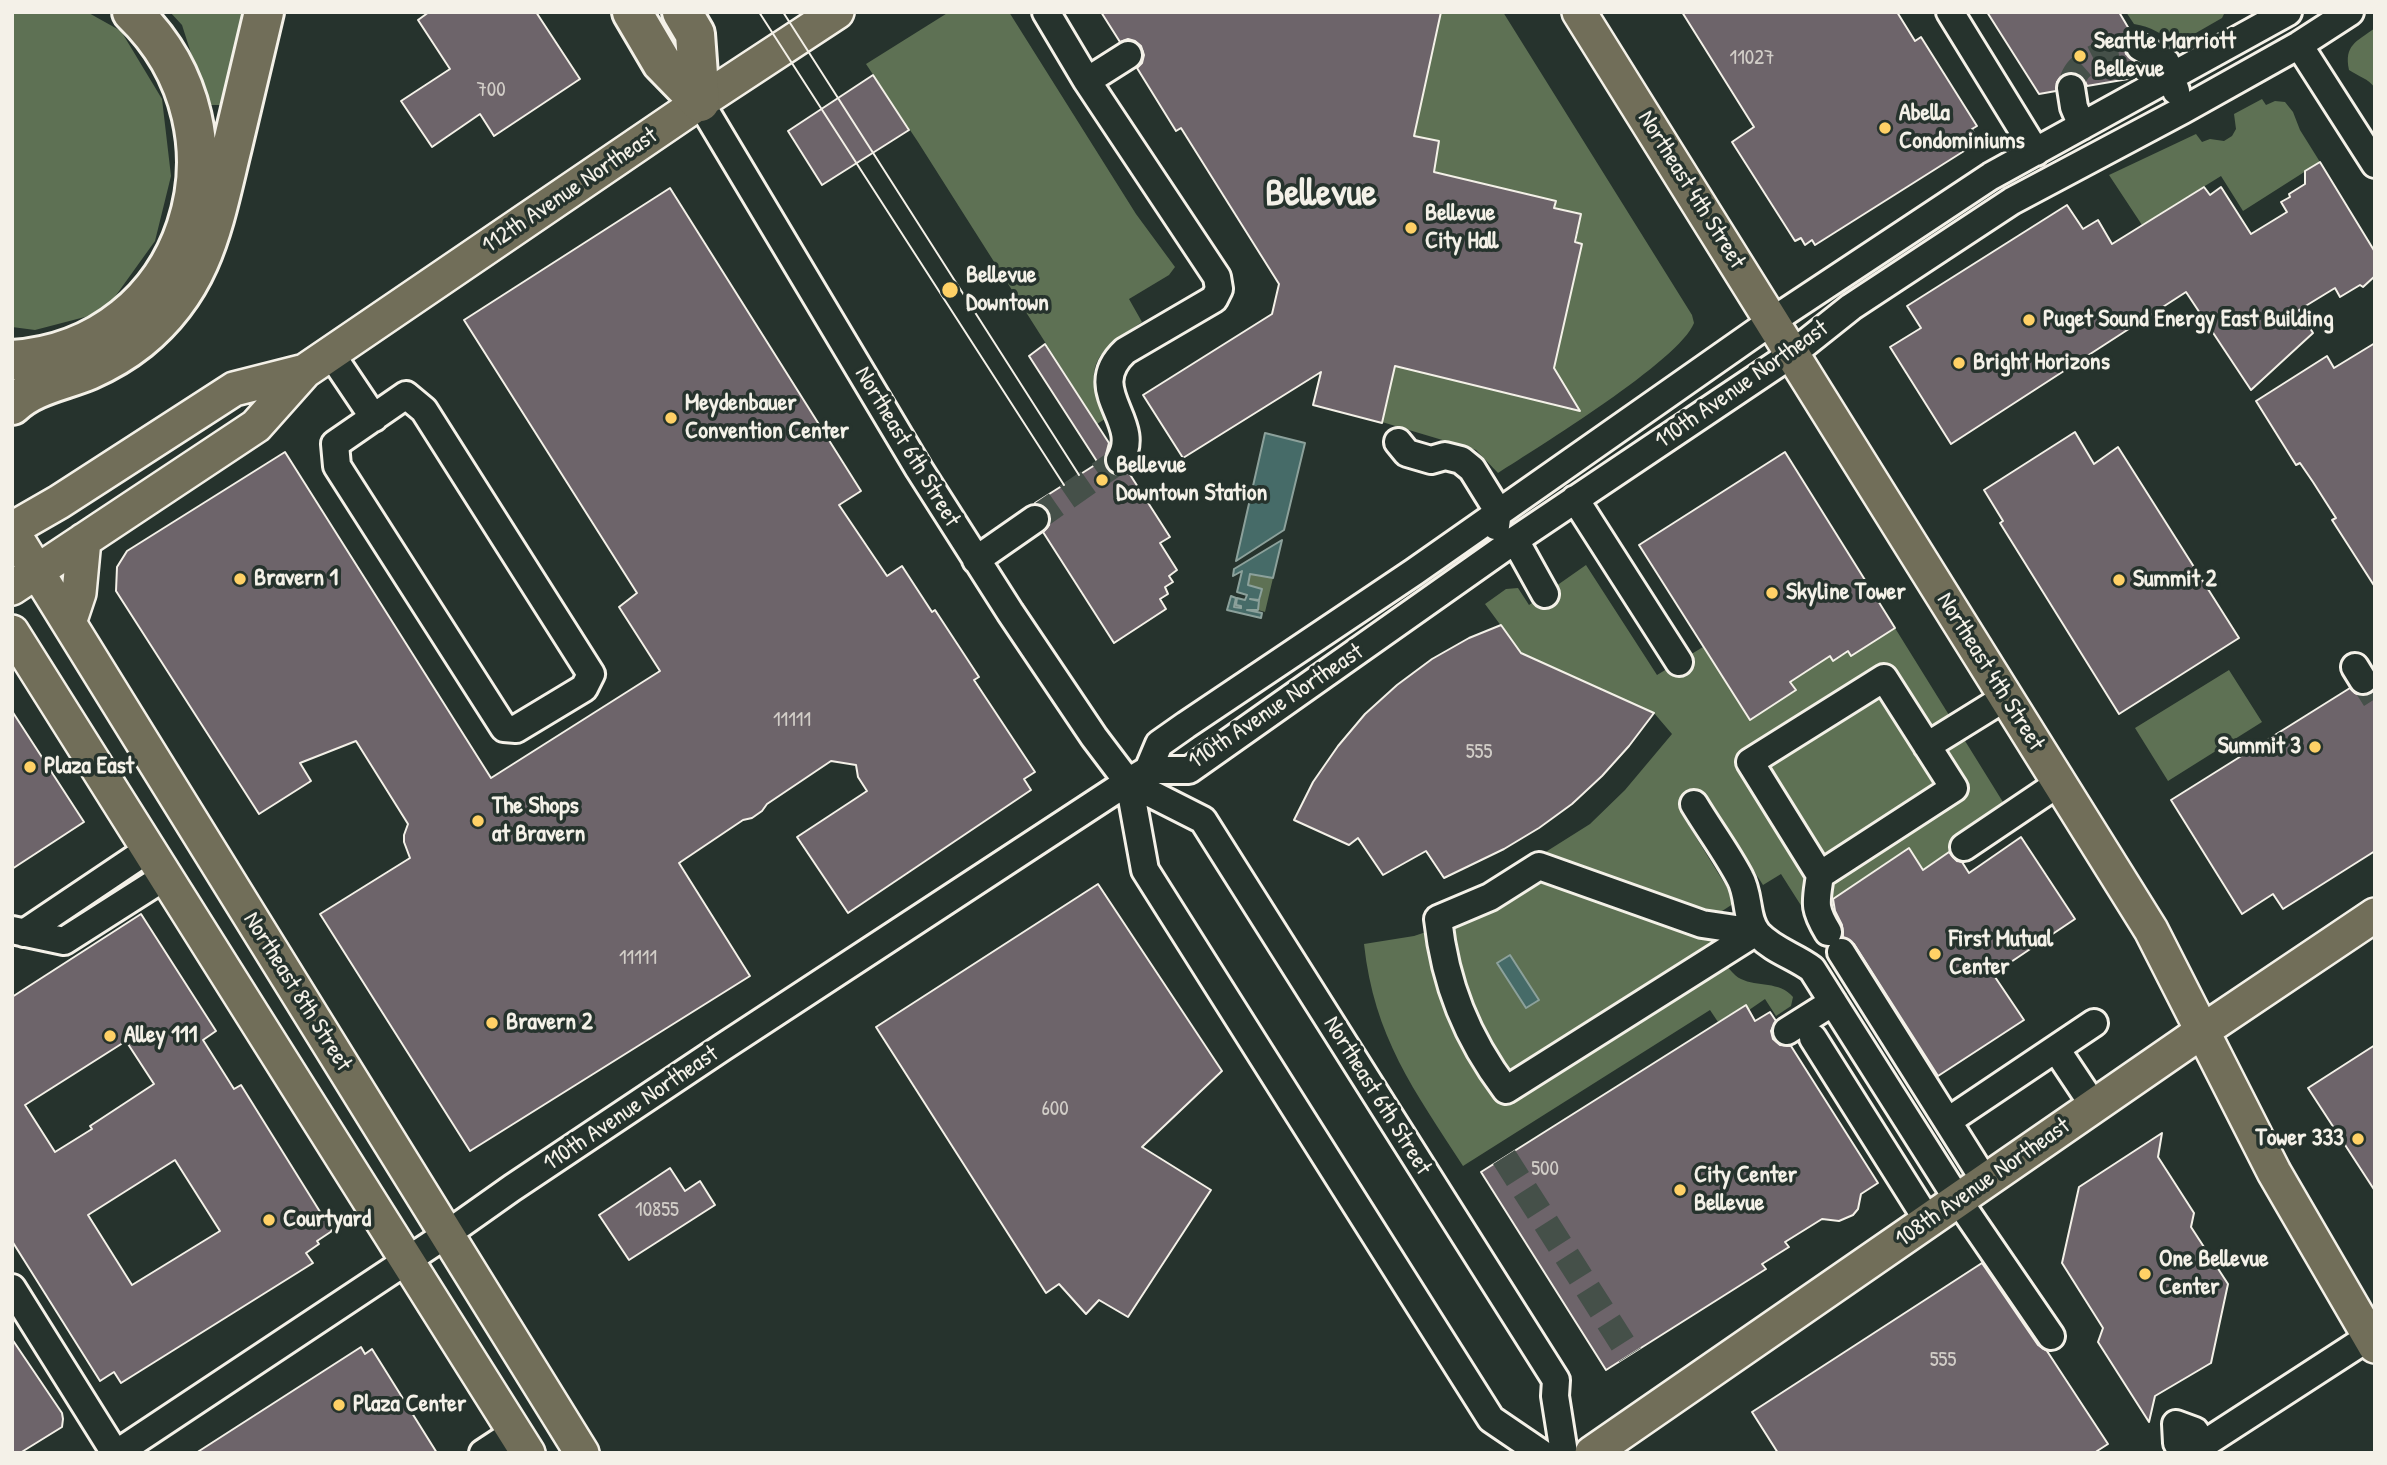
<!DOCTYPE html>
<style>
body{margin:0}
#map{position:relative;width:2387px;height:1465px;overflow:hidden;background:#26332d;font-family:"Patrick Hand",sans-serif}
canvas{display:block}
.frame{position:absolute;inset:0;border:14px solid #f4f1e8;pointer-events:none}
</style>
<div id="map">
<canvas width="2387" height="1465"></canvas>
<div class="frame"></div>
</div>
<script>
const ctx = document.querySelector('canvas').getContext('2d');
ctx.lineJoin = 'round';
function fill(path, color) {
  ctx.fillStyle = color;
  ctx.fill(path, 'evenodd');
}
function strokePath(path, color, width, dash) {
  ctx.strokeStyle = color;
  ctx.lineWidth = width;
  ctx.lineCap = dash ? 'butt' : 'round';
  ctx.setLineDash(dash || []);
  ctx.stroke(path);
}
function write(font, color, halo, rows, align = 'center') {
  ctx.font = font + ' "Patrick Hand",sans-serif';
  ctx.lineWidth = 7;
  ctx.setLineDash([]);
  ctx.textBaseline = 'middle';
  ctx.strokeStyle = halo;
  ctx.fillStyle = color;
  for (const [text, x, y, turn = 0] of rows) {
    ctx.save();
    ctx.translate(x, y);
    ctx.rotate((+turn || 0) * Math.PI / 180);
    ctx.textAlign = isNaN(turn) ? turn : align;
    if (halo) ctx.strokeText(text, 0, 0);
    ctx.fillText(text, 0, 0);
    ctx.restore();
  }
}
fill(new Path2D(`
 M 12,12 L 87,12 L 121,31 L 162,99 L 171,176 L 155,241 L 104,312 L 35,330 L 12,327 Z
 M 170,12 L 243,12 L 224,105 L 203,105 L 197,72 L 182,25 Z
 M 949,12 L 1009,12 L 1136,214 L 1175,267 L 1169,275 L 1129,299 L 1142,322 C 1097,352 1081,363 1105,419 L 1097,424 L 918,142 L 866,64 Z
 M 1441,12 L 1503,12 L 1692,315 L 1694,323 C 1680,360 1537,448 1498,473 L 1476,450 L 1382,422 L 1382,363 L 1498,390 L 1554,368 L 1581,215 L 1554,208 L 1555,201 L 1434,172 L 1439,141 L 1420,137 L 1417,145 L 1412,144 Z
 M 2126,12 L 2225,12 L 2222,18 L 2175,45 C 2162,33 2151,27 2134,24 Z
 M 2375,28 L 2375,88 C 2368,78 2359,77 2349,70 C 2344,45 2356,42 2375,28 Z
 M 2262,99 L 2266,105 L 2275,101 L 2285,102 L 2293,112 L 2300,130 L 2320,162 L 2243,211 L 2221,176 L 2142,225 L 2109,175 L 2196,134 L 2202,142 L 2210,139 L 2224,141 L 2232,136 L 2236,129 L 2234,114 Z
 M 1586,565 L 1657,675 L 1703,647 L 1750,719 L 1795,691 L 1790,682 L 1830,656 L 1834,661 L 1848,651 L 1851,656 L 1895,628 L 2011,815 L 1953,849 L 1924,870 L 1909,848 L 1823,906 L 1821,937 L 1781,874 L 1763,885 L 1706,797 L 1681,813 L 1736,902 L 1702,924 C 1711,939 1726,972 1741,979 C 1757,987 1780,981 1793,997 L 1791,1006 L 1776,1016 L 1765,999 L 1749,1010 L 1746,1005 L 1718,1022 L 1710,1010 L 1463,1166 C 1414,1090 1374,1037 1364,944 L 1414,936 L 1450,924 L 1547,872 L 1544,853 L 1590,824 L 1625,790 L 1672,734 L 1654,713 L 1521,653 L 1485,604 L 1506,589 L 1518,588 L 1529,605 Z
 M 1250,574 L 1273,578 L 1265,612 L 1258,610 L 1262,589 L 1248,586 Z
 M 2229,670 L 2262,722 L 2168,781 L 2135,728 Z`), '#5e7154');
const water = new Path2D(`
 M 1265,433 L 1305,443 L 1284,530 L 1236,561 Z
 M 1282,540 L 1273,578 L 1250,574 L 1248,585 L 1262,589 L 1259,600 L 1250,599 L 1259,601 L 1258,610 L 1247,610 L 1262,613 L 1261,618 L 1227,610 L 1231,596 L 1236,598 L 1234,607 L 1241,608 L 1241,606 L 1236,605 L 1237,598 L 1245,600 L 1247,595 L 1237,592 L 1242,571 L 1233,576 L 1234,569 Z
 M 1510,955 L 1539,1000 L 1526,1008 L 1497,963 Z`);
fill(water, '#466b68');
strokePath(water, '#8ca19b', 2);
const building = new Path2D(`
 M 429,12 L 536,12 L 580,79 L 494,136 L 480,114 L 432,147 L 401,101 L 450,69 L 418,20 Z
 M 1101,12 L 1441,12 L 1414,136 L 1439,141 L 1434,172 L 1556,201 L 1554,208 L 1581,214 L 1575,242 L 1582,244 L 1554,368 L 1580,411 L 1395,366 L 1382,423 L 1313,405 L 1321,372 L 1183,458 L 1143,395 L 1272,314 L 1279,284 L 1181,128 L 1176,131 L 1137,68 L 1142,63 L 1144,55 L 1141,46 L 1135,41 L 1128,39 L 1120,42 Z
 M 1682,12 L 1897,12 L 1915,41 L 1921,37 L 1977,126 L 1972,129 L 1976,137 L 1969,141 L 1972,146 L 1815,245 L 1812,240 L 1805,245 L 1801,238 L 1795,241 L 1732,142 L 1754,127 Z
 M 1987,12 L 2119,12 L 2132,34 L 2126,40 L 2124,46 L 2126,54 L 2146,68 L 2128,79 L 2087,86 L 2084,79 L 2077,74 L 2068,73 L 2062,75 L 2057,82 L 2056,91 L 2039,94 Z
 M 873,75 L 909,130 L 822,185 L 788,131 Z
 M 2320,162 L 2375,252 L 2375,276 L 2363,287 L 2360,285 L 2340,297 L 2335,288 L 2299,310 L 2313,333 L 2251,390 L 2186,292 L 1951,444 L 1890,347 L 1921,328 L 1907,306 L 2067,205 L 2083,229 L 2098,220 L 2112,244 L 2204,187 L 2210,195 L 2221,187 L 2251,234 L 2287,212 L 2281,202 L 2290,197 L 2289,194 L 2305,184 L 2305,171 Z
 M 670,188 L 861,491 L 839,505 L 887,576 L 902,566 L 932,612 L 935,610 L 979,677 L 974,680 L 1035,772 L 1024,779 L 1031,790 L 848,913 L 797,837 L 867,791 L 858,777 L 856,765 L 831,761 L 767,804 L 762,811 L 752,818 L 743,820 L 679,863 L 750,976 L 470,1151 L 320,914 L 410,858 L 404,842 L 404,835 L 408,824 L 356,741 L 300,763 L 311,781 L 259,814 L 116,591 L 117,567 L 127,551 L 285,452 L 491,778 L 660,671 L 619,607 L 637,593 L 464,320 Z
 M 2375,343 L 2375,587 L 2332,520 L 2336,518 L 2313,482 L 2300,463 L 2296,465 L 2256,401 L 2327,356 L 2334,368 Z
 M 1045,344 L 1109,443 L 1104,462 L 1107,469 L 1115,475 L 1129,473 L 1170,537 L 1160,543 L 1177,570 L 1169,576 L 1173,582 L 1165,587 L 1168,594 L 1160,599 L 1166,609 L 1114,643 L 1043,532 L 1049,525 L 1051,518 L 1048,511 L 1042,505 L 1035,503 L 1098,463 L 1029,356 Z
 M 2075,432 L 2094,464 L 2118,447 L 2239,638 L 2119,714 L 2000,523 L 2003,521 L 1984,490 Z
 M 1785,452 L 1895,628 L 1851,656 L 1848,651 L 1833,661 L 1830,656 L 1790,682 L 1796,690 L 1750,720 L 1639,545 Z
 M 1501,625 L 1521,653 L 1654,713 L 1629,746 L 1602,776 L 1572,804 L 1539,828 L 1504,849 L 1444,878 L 1426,851 L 1383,875 L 1358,838 L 1349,845 L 1294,820 L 1313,782 L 1338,746 L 1365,714 L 1397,685 L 1432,659 L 1469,638 Z
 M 2350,688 L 2355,693 L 2363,696 L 2375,690 L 2375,851 L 2283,909 L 2273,894 L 2242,914 L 2171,800 Z
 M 12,711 L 84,822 L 12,869 Z
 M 2021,837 L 2075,919 L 1993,974 L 2024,1020 L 1938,1076 L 1854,944 L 1843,937 L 1842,925 L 1835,911 L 1833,899 L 1909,848 L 1923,870 L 1949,852 L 1957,861 L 1962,862 L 1969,873 Z
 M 1098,884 L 1222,1071 L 1142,1147 L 1211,1190 L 1128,1317 L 1099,1300 L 1086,1314 L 1059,1284 L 1046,1293 L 876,1027 Z
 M 141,914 L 216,1031 L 203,1040 L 234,1089 L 241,1085 L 332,1231 L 317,1241 L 319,1244 L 306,1253 L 313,1263 L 121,1383 L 114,1372 L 100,1381 L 12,1241 L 12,997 ZM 126,1041 L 154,1084 L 90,1126 L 92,1129 L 55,1152 L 25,1105 ZM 175,1160 L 220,1231 L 132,1285 L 88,1215 Z
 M 1746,1005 L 1755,1021 L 1770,1012 L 1776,1021 L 1771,1031 L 1773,1039 L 1780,1045 L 1791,1046 L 1878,1183 L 1861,1194 L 1858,1209 L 1853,1215 L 1839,1221 L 1822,1219 L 1785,1242 L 1789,1247 L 1762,1264 L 1766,1269 L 1606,1370 L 1481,1172 Z
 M 2375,1045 L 2375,1191 L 2308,1088 Z
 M 2162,1133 L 2158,1157 L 2194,1213 L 2191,1227 L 2228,1284 L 2211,1363 L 2155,1396 L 2149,1422 L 2098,1342 L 2103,1328 L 2062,1263 L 2079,1187 Z
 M 670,1168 L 685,1191 L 700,1181 L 715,1205 L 629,1260 L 599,1215 Z
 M 1982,1263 L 2038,1345 L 2047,1351 L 2108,1444 L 2094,1453 L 1778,1453 L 1752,1412 Z
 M 12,1339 L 62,1413 L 63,1419 L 62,1427 L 20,1453 L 12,1453 Z
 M 361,1347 L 365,1354 L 372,1349 L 437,1453 L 196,1453 Z`);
fill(building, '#6d646a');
strokePath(building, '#f4f1e8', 2);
strokePath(new Path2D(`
 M 2071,88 C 2073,57 2115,49 2140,47
 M 1035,519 L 1120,460
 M 2363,680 L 2375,699
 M 1504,1157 L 1630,1355`), '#455049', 26, [26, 13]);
const minor = new Path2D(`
 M 1046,12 L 1087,81 L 1217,277 L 1219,289 L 1214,299 L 1125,351 C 1082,391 1144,421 1120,460
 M 1950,12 L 2036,152
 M 2299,45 L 2375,164
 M 2140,47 L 2166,62 L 2176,91
 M 1087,81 L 1128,55
 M 2071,88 L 2074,107 L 2082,126
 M 700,102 L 919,469 L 1010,612 L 1094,737 L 1128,782 L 1203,820 L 1556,1380 L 1555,1396 L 1564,1453
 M 331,354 L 374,418
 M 406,395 L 424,410 L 591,674 L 584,688 L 516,729 L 504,728 L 337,466 L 335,444 Z
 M 1398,442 L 1407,453 L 1431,460 L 1445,456 L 1461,460 L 1472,469 L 1498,511 L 1496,526
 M 1575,499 L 1679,662
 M 1515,540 L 1545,594
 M 976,560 L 1035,519
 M 2355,667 L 2363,680
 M 1884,678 L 1954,788 L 1820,875 L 1750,762 Z
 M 1927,746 L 2006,697
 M 1148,770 L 1159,744 L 1186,725 L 1414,572 L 1772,321 L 1991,176 L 2288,12
 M 1129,782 L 1145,870 L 1491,1419 L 1541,1453
 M 1694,804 C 1709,829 1727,853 1740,878 C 1750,896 1745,919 1758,934 C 1774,951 1795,956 1812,969 L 1958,1200 L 2051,1336
 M 1964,847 L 2059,783
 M 1539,866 L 1702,924 L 1756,932 L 1506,1090 C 1467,1038 1445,984 1438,919 L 1490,897 Z
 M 1820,875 C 1816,903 1813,907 1828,932
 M 12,930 L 64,941 L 166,876
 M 24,933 L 149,849
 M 1841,952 L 1985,1181
 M 1787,1031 L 1833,1002
 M 1813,1038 L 1928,1221
 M 2056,1049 L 2094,1106
 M 1948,1121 L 2094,1023
 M 12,1288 L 115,1453
 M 117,1453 L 447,1234 L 512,1188 L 723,1047 L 1123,785 L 1148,770 L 1189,770 L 1515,540 L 1792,354 L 1851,307 L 2012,201 L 2183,110 L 2299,45 L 2350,12
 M 483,1453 L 515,1432
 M 2184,1453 L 2177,1443 L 2176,1424 L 2195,1431 L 2203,1444
 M 2190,1453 L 2369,1337`);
const major = new Path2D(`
 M 1579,12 L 2151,930 L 2274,1172 L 2375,1346
 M 12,529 L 59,502 L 234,389 L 305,371
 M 12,531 L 582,1453
 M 12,588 L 256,426 L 305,371 L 700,102 L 837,12
 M 69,623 L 79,593 L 84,540
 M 12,632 L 528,1453
 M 1592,1453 L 2201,1032 L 2375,915`);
const highway = new Path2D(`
 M 632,12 L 662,63 L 700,102
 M 682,12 L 695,34 L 700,102
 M 12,360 C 191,348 258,133 132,12
 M 12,405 C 33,385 63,381 89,370 C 107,362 124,352 139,340 C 204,287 213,224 232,147 C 243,102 253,57 264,12`);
strokePath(minor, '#f4f1e8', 32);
strokePath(major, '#f4f1e8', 38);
strokePath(highway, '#f4f1e8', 44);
strokePath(minor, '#26332d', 26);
strokePath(major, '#716e59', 33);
strokePath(highway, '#716e59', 38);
strokePath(new Path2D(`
 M 759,12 L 1064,485
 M 783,12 L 1079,475`), '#f4f1e8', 2);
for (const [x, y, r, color] of [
 [2080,56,7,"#ffd166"],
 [1885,128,7,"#ffd166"],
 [1411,228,7,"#ffd166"],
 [950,290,9,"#ffd166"],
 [2029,320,7,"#ffd166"],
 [1959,363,7,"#ffd166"],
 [671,418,7,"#ffd166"],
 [1102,480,7,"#ffd166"],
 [240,579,7,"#ffd166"],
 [2119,580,7,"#ffd166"],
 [1772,593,7,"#ffd166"],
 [2315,747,7,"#ffd166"],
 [30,767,7,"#ffd166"],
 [478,821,7,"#ffd166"],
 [1935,954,7,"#ffd166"],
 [492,1023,7,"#ffd166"],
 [110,1036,7,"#ffd166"],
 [2358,1139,7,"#ffd166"],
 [1680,1190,7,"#ffd166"],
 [269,1220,7,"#ffd166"],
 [2145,1274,7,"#ffd166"],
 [339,1405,7,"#ffd166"]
]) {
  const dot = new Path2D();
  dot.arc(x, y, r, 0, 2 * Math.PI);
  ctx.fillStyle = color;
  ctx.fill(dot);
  strokePath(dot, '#26332d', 2.5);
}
write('21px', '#d2cec8', null, [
 ["11027",1752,58],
 ["700",491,90],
 ["11111",792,720],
 ["555",1479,752],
 ["11111",638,958],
 ["600",1055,1109],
 ["500",1545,1169],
 ["10855",657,1210],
 ["555",1943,1360]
]);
write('bold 24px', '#f4f1e8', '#26332d', [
 ["Seattle Marriott",2094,42],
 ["Bellevue",2094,70],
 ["Abella",1899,114],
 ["Condominiums",1899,142],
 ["Bellevue",1425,214],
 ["City Hall",1425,242],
 ["Bellevue",966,276],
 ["Downtown",966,304],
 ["Puget Sound Energy East Building",2043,320],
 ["Bright Horizons",1973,363],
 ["Meydenbauer",685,404],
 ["Convention Center",685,432],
 ["Bellevue",1116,466],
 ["Downtown Station",1116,494],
 ["Bravern 1",254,579],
 ["Summit 2",2133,580],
 ["Skyline Tower",1786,593],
 ["Summit 3",2301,747,"right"],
 ["Plaza East",44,767],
 ["The Shops",492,807],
 ["at Bravern",492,835],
 ["First Mutual",1949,940],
 ["Center",1949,968],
 ["Bravern 2",506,1023],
 ["Alley 111",124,1036],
 ["Tower 333",2344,1139,"right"],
 ["City Center",1694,1176],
 ["Bellevue",1694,1204],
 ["Courtyard",283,1220],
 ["One Bellevue",2159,1260],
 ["Center",2159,1288],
 ["Plaza Center",353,1405]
], 'left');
write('24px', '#f4f1e8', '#26332d', [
 ["Northeast 4th Street",1691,190,58],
 ["112th Avenue Northeast",570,191,-34],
 ["110th Avenue Northeast",1742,385,-35],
 ["Northeast 6th Street",907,447,59],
 ["Northeast 4th Street",1990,672,58],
 ["110th Avenue Northeast",1276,707,-34],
 ["Northeast 8th Street",297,992,58],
 ["Northeast 6th Street",1377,1096,58],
 ["110th Avenue Northeast",631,1109,-34],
 ["108th Avenue Northeast",1983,1183,-35]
]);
write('bold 38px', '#f4f1e8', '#26332d', [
 ["Bellevue",1321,195]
]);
</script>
